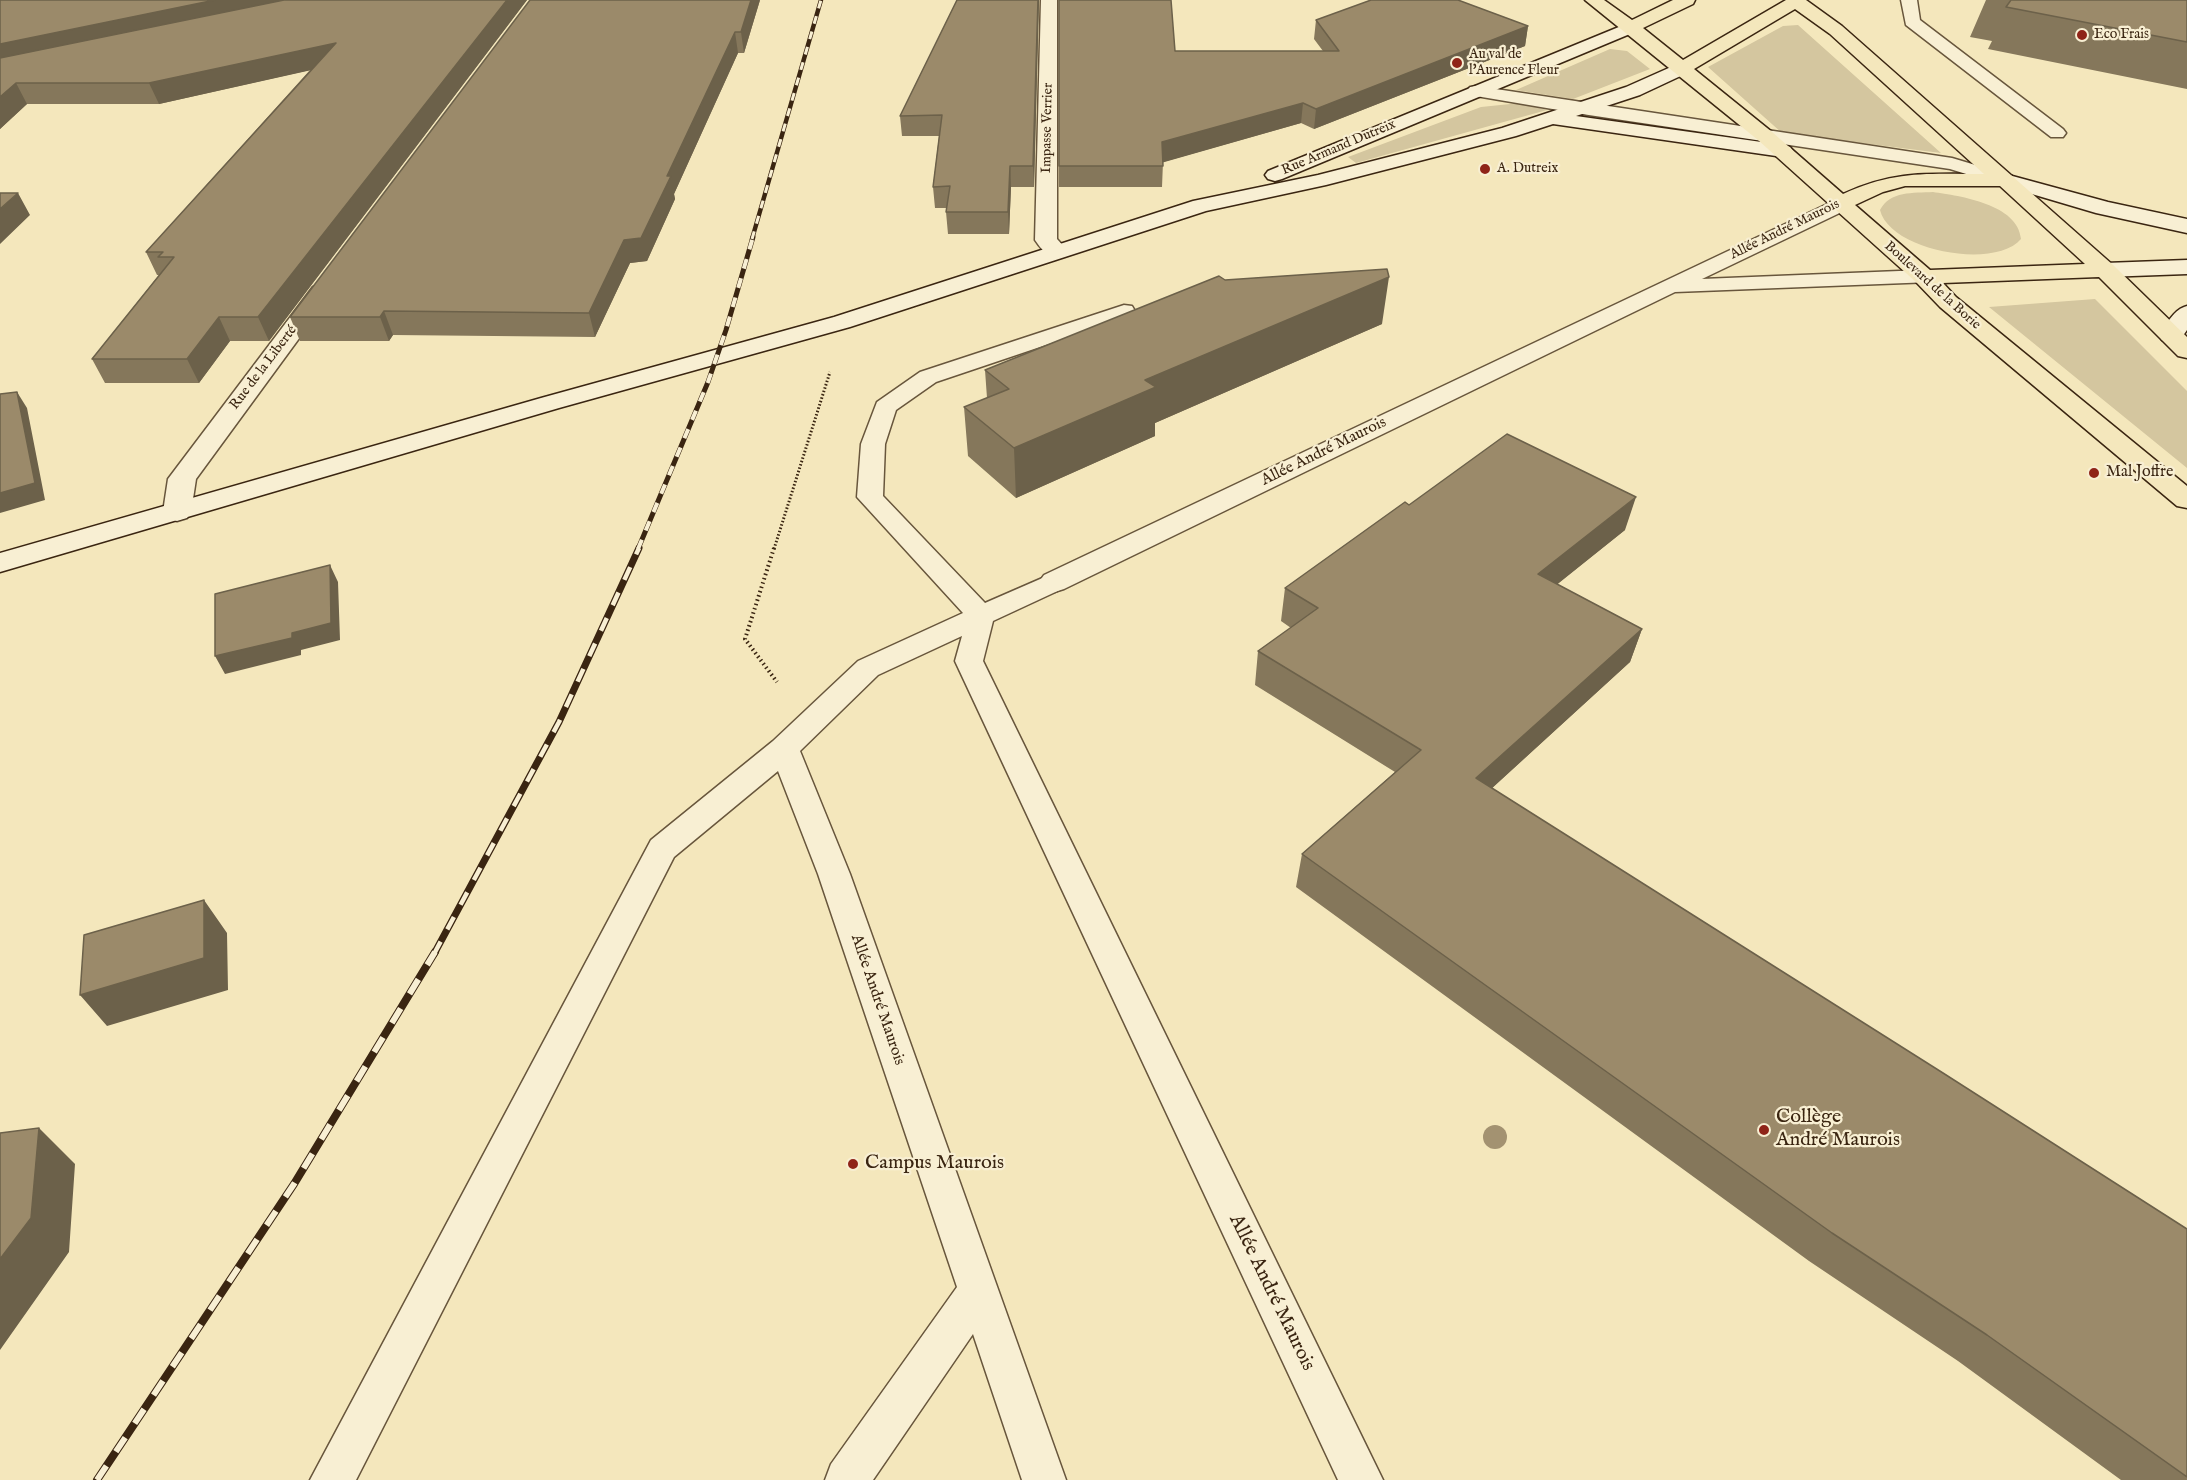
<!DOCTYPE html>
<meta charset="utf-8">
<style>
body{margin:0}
canvas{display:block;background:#f4e7bc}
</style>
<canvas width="2187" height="1480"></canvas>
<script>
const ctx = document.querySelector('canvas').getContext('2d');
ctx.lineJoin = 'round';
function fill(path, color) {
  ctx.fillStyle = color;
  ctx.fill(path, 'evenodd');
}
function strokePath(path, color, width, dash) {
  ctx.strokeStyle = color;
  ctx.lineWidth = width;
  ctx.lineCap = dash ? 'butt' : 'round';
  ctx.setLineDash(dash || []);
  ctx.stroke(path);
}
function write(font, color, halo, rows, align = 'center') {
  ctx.font = font + ' "IM FELL English",serif';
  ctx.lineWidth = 4.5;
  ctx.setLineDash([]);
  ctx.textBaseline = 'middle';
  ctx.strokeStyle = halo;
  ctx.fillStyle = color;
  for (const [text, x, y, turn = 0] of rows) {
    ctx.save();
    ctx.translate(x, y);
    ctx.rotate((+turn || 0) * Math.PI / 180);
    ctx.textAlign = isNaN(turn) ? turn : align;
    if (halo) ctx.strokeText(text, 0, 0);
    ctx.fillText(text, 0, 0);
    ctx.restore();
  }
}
fill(new Path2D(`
 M 1798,25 L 1941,153 L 1782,133 L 1708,67 L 1783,26 Z
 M 1610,49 L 1627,51 L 1650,69 L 1573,99 L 1516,90 Z
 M 1520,103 L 1547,110 L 1356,163 L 1348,157 L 1481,107 Z
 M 1933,192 C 1960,196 2018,204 2021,239 C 1995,270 1890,251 1880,210 C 1890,191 1913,193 1933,192 Z
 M 2095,299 L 2187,391 L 2187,468 L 1989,307 Z`), '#d4c69f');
const lane = new Path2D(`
 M 1901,0 L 1917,0 L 1920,20 L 2063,129 L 2066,133 L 2063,137 L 2051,137 L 1906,25 Z
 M 1476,86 L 1952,158 L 2012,176 L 2014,180 L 2012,184 L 2005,186 L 1950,169 L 1582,114 L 1470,95 L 1467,91 L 1470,87 Z
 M 1124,305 L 1132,306 L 1135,311 L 1132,316 L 936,382 L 896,410 L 885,444 L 883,496 L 985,603 L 1054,573 L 1064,576 L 1067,582 L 1064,588 L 993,621 L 983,661 L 1383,1480 L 1338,1480 L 955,661 L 962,636 L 878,675 L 800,751 L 850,874 L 1066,1480 L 1022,1480 L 973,1334 L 873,1480 L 825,1480 L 831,1464 L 957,1287 L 818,874 L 778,771 L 674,857 L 356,1480 L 310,1480 L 651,840 L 773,741 L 858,661 L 963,613 L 857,497 L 861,444 L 877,402 L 920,372 Z`);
const street = new Path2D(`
 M 1041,0 L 1057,0 L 1057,239 L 1068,251 L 1065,256 C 1050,259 1043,252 1035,240 Z
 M 1840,198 L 1848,199 L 1851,204 L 1848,209 L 1702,279 L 1924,270 L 1932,272 L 1935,277 L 1932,282 L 1675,292 L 1064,589 L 1054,592 L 1044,589 L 1039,582 L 1044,575 Z
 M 321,285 L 329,287 L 333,292 L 196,479 L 191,512 L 187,518 L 177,521 L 167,518 L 163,512 L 168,479 L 313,287 Z`);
const secondary = new Path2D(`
 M 1631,22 L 1637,23 L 1640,27 L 1637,31 L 1282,179 L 1275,181 L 1268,179 L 1265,175 L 1268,171 Z
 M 1680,63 L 1687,65 L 1689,69 L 1687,73 L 1640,95 L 1576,116 L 1783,145 L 1790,147 L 1793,151 L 1790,155 L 1783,157 L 1553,124 L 1516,136 L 1326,185 L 1206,211 L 850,327 L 559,408 L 0,572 L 0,553 L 541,398 L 834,317 L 1193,201 L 1318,175 L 1502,128 L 1626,87 Z
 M 2005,174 L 2108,202 L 2187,219 L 2187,233 L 2096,213 L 1998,184 L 1995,180 L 1998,176 Z
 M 2187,260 L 2187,274 L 2105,277 L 2097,275 L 2094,270 L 2097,265 L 2105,263 Z
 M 2187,306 L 2187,330 L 2180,340 L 2171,342 L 2162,340 L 2159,335 C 2167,324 2174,309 2187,306 Z`);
const primary = new Path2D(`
 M 1585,0 L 1604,0 L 1632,20 L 1673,0 L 1695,0 L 1693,4 L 1643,28 L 1683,60 L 1786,0 L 1806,0 L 1842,26 L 2113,265 L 2187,337 L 2187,358 L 2178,356 L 2099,277 L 1943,283 L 1956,297 L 2187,486 L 2187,508 L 2177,506 L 1940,307 L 1916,282 L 1758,140 ZM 1795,9 L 1830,34 L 1984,174 C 1928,174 1895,170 1843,194 L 1772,132 L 1694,69 ZM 1905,186 L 2000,186 L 2085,264 L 1930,270 L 1855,205 L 1883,192 Z`);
strokePath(lane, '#68563c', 3);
strokePath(street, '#68563c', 3);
strokePath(secondary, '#3a2511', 3);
strokePath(primary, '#3a2511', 3);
strokePath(new Path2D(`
 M 774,549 L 830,372`), '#3a2511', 3, [1.5, 2]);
strokePath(new Path2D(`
 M 774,548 L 745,639 L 777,682`), '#3a2511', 4, [1.5, 3]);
fill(lane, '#f8efd3');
fill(street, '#f8efd3');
fill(secondary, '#f8efd3');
fill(primary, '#f4e7bc');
const railFar3 = new Path2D(`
 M 752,239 L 821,0`);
const railFar2 = new Path2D(`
 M 638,549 L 708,382 L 726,330 L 753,237`);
const railFar1 = new Path2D(`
 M 434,954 L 559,722 L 639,548`);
const rail = new Path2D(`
 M 97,1480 L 294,1184 L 435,952`);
strokePath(railFar3, '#3a2511', 4.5);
strokePath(railFar2, '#3a2511', 5);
strokePath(railFar1, '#3a2511', 7);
strokePath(rail, '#3a2511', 8);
strokePath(railFar3, '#f8efd3', 3, [8]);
strokePath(railFar2, '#f8efd3', 4, [10]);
strokePath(railFar1, '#f8efd3', 4.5, [14]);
strokePath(rail, '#f8efd3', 6, [17]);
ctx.fillStyle = '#a39271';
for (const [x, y] of [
 [1495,1137]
]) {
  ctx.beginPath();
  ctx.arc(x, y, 12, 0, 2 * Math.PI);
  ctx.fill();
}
fill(new Path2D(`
 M 0,0 L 527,0 L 269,341 L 230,341 L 199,383 L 105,383 L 92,359 L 159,275 L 157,275 L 146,252 L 310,70 L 159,104 L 27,104 L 0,129 Z
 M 760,0 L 744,53 L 738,53 L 674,194 L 675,199 L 647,261 L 630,263 L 595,337 L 393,335 L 389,341 L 300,341 L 290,317 Z
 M 957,0 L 1039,0 L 1034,187 L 1011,187 L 1009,234 L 948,234 L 946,212 L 947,208 L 935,208 L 933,187 L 939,136 L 902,136 L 900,116 Z
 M 1986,0 L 2187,0 L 2187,89 L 1988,49 L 1992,41 L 1970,37 Z
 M 1316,20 L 1528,26 L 1525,46 L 1314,129 L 1301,123 L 1163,162 L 1162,187 L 1059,187 L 1059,166 L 1175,51 L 1323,51 L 1314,39 Z
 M 1225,280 L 1382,324 L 1155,423 L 1155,436 L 1016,498 L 968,456 L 964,407 L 987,398 L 985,370 Z
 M 1409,505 L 1625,530 L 1557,584 L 1642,629 L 1630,662 L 1492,788 L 2187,1229 L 2187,1480 L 2121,1480 L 1958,1361 L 1809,1261 L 1296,887 L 1302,854 L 1395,772 L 1255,685 L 1258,651 L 1291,628 L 1281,621 L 1285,588 Z`), '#85775b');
fill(new Path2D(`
 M 215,0 L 319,0 L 0,67 L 0,44 Z
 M 507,0 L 527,0 L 269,341 L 258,317 Z
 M 751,0 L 760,0 L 744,53 L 741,32 Z
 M 1038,0 L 1039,0 L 1034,187 L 1033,166 Z
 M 1528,26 L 1525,46 L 1314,129 L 1316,109 Z
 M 735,32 L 738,53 L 674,194 L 675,199 L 647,261 L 630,263 L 595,337 L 589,313 L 624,240 L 667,176 Z
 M 336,43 L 343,63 L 159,104 L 149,83 Z
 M 16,83 L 27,104 L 0,129 L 0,97 Z
 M 1303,103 L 1301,123 L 1161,163 L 1162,142 Z
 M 1010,166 L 1011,187 L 1009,234 L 1008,212 Z
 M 18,193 L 30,215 L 0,244 L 0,209 Z
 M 1389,277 L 1382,324 L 1155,423 L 1155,436 L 1016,498 L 1014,448 L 1145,380 Z
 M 384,311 L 393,335 L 389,341 L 380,317 Z
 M 219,317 L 230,341 L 199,383 L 187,359 Z
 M 17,392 L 27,408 L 45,500 L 0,513 L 0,493 Z
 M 1636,497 L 1625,530 L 1529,607 L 1538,574 Z
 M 330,565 L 338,582 L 340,640 L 301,650 L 301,655 L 225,674 L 215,656 Z
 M 1642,629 L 1630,662 L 1467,811 L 1476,778 Z
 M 204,900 L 227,933 L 228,990 L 107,1026 L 80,995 Z
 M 39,1128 L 75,1164 L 69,1252 L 0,1350 L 0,1259 Z`), '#6c614a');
const building = new Path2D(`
 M 0,0 L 215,0 L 0,44 Z
 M 284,0 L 507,0 L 258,317 L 219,317 L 187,359 L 92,359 L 174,257 L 158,257 L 163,252 L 146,252 L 336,43 L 149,83 L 16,83 L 0,97 L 0,58 Z
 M 530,0 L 751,0 L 741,32 L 735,32 L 667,176 L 671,176 L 641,238 L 624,240 L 589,313 L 384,311 L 380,317 L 290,317 Z
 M 957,0 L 1038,0 L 1033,166 L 1010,166 L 1008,212 L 946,212 L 950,186 L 933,187 L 942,115 L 900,116 Z
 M 1059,0 L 1171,0 L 1175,51 L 1339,51 L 1316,20 L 1371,0 L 1458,0 L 1528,26 L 1316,109 L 1303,103 L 1162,142 L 1163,166 L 1059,166 Z
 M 2011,0 L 2187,0 L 2187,42 L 2006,7 Z
 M 0,193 L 18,193 L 0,209 Z
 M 1387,269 L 1389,277 L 1145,380 L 1156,387 L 1014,448 L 964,407 L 1009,389 L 985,370 L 1219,276 L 1225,280 Z
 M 17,392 L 35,483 L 0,493 L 0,394 Z
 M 1507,434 L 1636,497 L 1538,574 L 1642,629 L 1476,778 L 1943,1073 L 2187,1229 L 2187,1477 L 1987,1335 L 1832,1233 L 1302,854 L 1421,750 L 1258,651 L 1318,608 L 1285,588 L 1405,502 L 1409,505 Z
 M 330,565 L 331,623 L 292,633 L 292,638 L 215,656 L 215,594 Z
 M 204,900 L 204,958 L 80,995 L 84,935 Z
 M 39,1128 L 31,1218 L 0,1259 L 0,1133 Z`);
fill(building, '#9b8a6a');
strokePath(building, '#6c614a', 1.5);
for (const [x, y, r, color] of [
 [2082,35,6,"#8f2418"],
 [1457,63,6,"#8f2418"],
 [1485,169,6,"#8f2418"],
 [2094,473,6,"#8f2418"],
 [1764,1130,6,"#8f2418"],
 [853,1164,6,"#8f2418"]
]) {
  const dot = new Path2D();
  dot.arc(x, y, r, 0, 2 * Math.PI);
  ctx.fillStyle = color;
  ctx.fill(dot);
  strokePath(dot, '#f8efd3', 2);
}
write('14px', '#3a2511', '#f8efd3', [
 ["Eco Frais",2094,35],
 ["Au val de",1469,55],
 ["l'Aurence Fleur",1469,71],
 ["A. Dutreix",1497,169]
], 'left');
write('14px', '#3a2511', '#f8efd3', [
 ["Impasse Verrier",1048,128,-89],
 ["Rue Armand Dutreix",1339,148,-23],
 ["Allée André Maurois",1785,230,-26],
 ["Boulevard de la Borie",1932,286,42],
 ["Rue de la Liberté",264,368,-53]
]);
write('16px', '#3a2511', '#f8efd3', [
 ["Allée André Maurois",1324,452,-26],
 ["Allée André Maurois",877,1000,71]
]);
write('16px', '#3a2511', '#f8efd3', [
 ["Mal Joffre",2106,473]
], 'left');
write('20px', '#3a2511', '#f8efd3', [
 ["Collège",1776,1118],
 ["André Maurois",1776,1141],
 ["Campus Maurois",865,1164]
], 'left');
write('20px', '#3a2511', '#f8efd3', [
 ["Allée André Maurois",1271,1293,64]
]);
</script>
